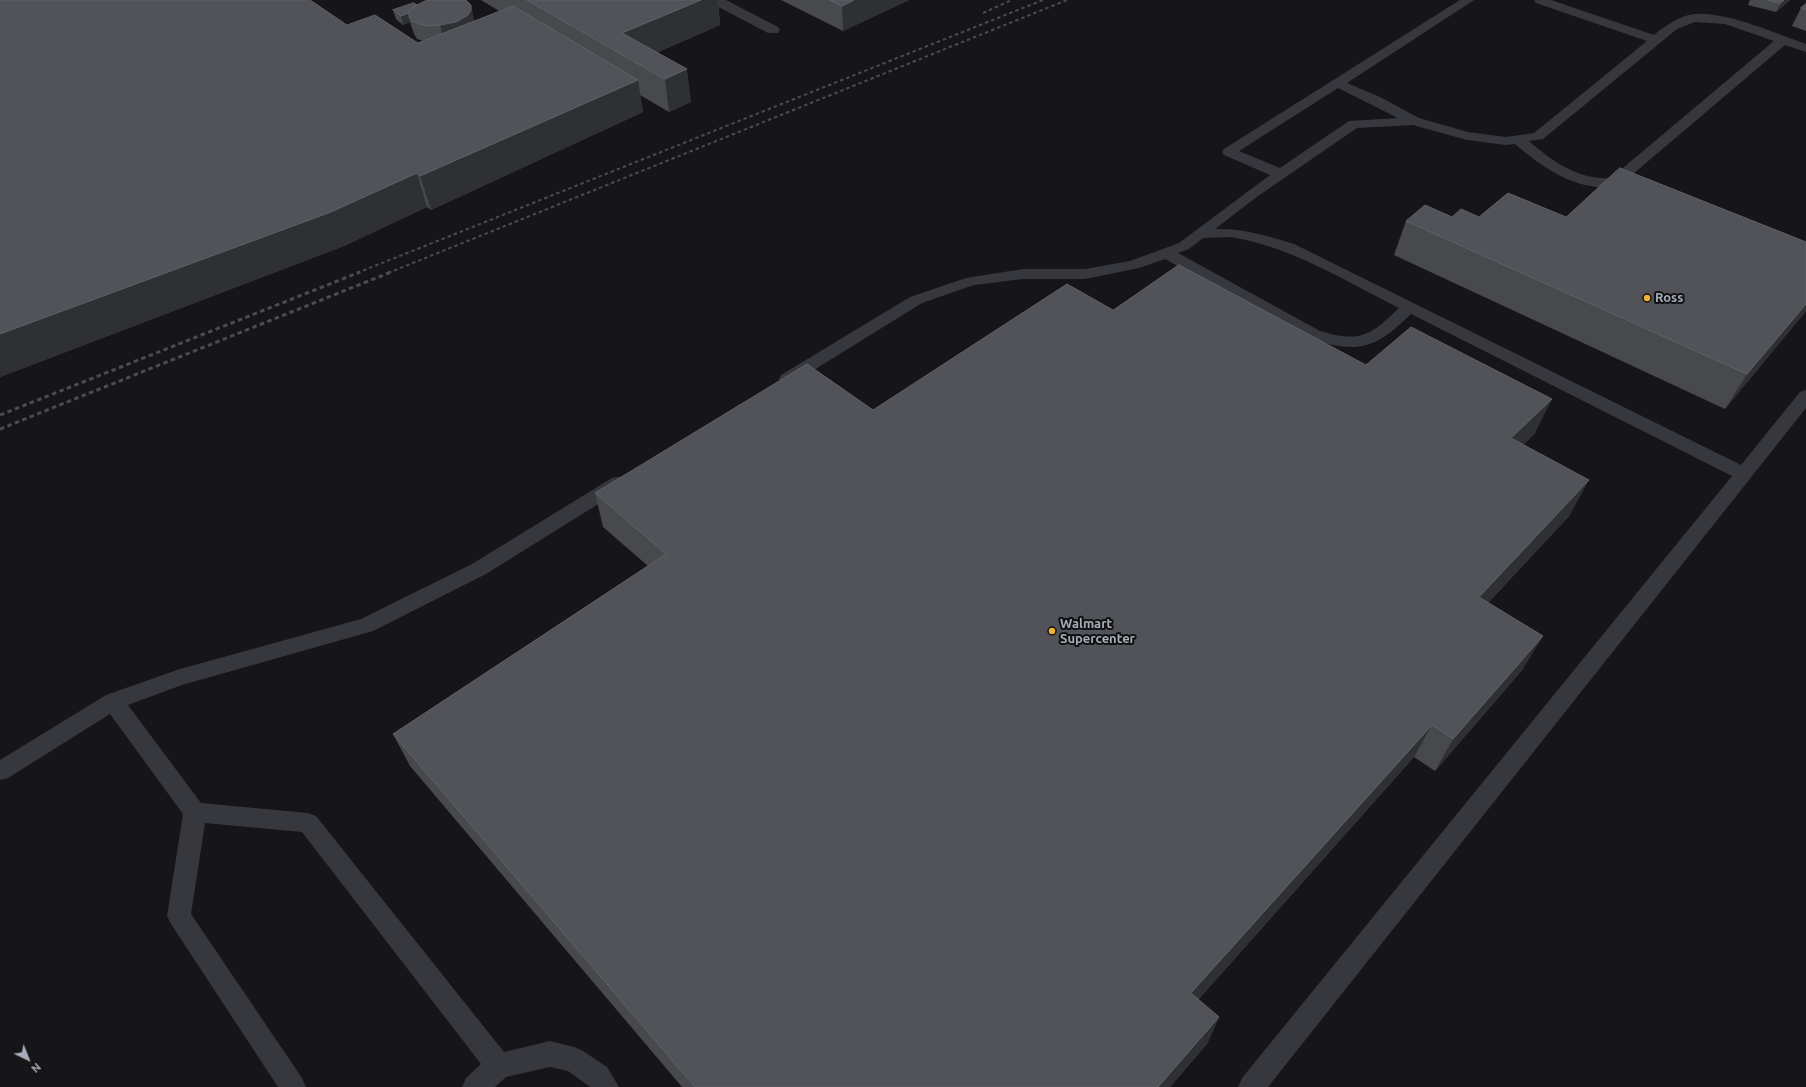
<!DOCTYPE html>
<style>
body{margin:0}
#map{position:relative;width:1806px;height:1087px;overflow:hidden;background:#161618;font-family:Ubuntu,sans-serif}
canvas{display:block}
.north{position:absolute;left:8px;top:1039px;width:40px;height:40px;-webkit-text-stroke:3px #111113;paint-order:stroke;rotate:137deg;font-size:11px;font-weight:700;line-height:16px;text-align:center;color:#a8adb8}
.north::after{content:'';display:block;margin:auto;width:14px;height:18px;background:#a8adb8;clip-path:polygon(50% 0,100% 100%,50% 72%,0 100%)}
</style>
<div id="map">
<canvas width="1806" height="1087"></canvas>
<div class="north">N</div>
</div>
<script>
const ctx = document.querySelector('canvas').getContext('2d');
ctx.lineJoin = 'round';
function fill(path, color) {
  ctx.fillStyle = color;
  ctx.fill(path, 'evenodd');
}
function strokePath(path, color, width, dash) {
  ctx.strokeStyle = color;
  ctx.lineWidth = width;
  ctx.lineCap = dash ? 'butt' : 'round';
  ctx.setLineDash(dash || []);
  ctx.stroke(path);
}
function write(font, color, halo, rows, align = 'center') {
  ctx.font = font + ' Ubuntu,sans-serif';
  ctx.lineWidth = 4;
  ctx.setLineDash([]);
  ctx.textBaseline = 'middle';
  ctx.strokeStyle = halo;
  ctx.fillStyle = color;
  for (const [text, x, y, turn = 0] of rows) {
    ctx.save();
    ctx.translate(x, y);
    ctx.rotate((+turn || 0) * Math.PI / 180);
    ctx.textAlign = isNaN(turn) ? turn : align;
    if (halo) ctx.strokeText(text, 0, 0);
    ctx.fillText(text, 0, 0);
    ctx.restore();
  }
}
fill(new Path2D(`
 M 1460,0 L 1474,0 L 1347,83 L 1380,97 L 1419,118 L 1468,132 L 1506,137 L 1534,133 L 1647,41 L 1536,3 L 1534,0 L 1551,0 L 1654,35 C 1665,26 1679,16 1694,14 C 1729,12 1773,33 1806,44 L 1806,52 L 1785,45 L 1620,185 C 1581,195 1543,168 1515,144 L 1506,145 L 1467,140 L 1413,125 L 1357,128 L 1258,196 L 1215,229 C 1243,228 1268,236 1294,244 L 1741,465 L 1800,392 L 1806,390 L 1806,408 L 1268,1087 L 1238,1087 L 1242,1078 L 1732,476 L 1411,314 C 1373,351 1359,353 1308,339 L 1165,259 L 1139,268 L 1085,279 L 1023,279 L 974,285 L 922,303 L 793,383 L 787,385 L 781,383 L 779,379 L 781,375 L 910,297 L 966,278 L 1023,269 L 1085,269 L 1130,261 L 1179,243 L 1270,175 L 1224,155 L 1222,152 L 1224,149 ZM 1695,22 L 1725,24 L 1774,41 L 1611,178 C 1579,180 1553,162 1529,141 L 1543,139 L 1677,29 ZM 1338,88 L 1398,118 L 1349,121 L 1280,168 L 1239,151 ZM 1231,237 C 1292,247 1345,281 1399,308 C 1370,336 1360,343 1320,331 L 1178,253 L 1189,249 L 1203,238 Z
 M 618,477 L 624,478 L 627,483 L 624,488 L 486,574 L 373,631 L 182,685 L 128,705 L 201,803 L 308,813 L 316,816 L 504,1052 L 550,1041 L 574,1047 L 583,1051 L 607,1067 L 619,1087 L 590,1087 L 568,1071 L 550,1067 L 506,1077 L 495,1087 L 462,1087 L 466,1078 L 481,1064 L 302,832 L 205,823 L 191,914 L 302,1078 L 306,1087 L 278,1087 L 171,924 L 167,916 L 183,814 L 110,714 L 8,778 L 0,780 L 0,760 L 106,695 L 180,669 L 361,619 L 472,564 L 612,478 Z`), '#37383d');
fill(new Path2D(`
 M 709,0 L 726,0 L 778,27 L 780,30 L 778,33 L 768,33 L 711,3 Z`), '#37383d');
strokePath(new Path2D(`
 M 983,13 L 1012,0
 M 357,273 L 1043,0
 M 388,273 L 1067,0`), '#4a4c52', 2, [3.5, 3]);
strokePath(new Path2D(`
 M 0,415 L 360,272
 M 0,429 L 391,272`), '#4a4c52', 3, [4.5, 3.5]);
fill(new Path2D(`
 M 0,0 L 347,25 L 418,43 L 423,41 L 417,39 L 414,34 L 410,22 L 403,25 L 396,19 L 393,10 L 417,5 L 475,21 L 499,11 L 481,0 L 718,0 L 720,25 L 656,53 L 691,102 L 669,112 L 640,95 L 643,112 L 431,210 L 427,207 L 344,246 L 0,377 Z
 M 781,0 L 909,0 L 843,31 Z
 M 1750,0 L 1790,0 L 1776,12 L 1748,5 Z
 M 1806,4 L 1806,31 L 1792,26 L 1801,8 Z
 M 1452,217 L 1566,217 L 1806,311 L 1725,409 L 1394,255 L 1406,221 Z
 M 1113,310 L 1366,365 L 1535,433 L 1523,445 L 1570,515 L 1488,603 L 1523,669 L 1435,771 L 1414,757 L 1198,1000 L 1219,1017 L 1207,1044 L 1170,1087 L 682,1087 L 410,766 L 393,734 L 648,566 L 603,527 L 595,493 L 873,410 Z`), '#47494d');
fill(new Path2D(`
 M 701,0 L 718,0 L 720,25 L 635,62 L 622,33 Z
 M 854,0 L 909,0 L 843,31 L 842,6 Z
 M 1784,0 L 1790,0 L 1776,12 L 1781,3 Z
 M 471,5 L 475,23 L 445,43 L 440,25 Z
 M 422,8 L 425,17 L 412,21 L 409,17 L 410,22 L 403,25 L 401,16 Z
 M 687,69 L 691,102 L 669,112 L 665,79 Z
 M 638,80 L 643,112 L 431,210 L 420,176 Z
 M 417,173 L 427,207 L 344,246 L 0,377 L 0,334 Z
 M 1806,304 L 1806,311 L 1725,409 L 1747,374 Z
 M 1552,399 L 1535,433 L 1495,473 L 1511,438 Z
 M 1589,480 L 1570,515 L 1462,631 L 1479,597 Z
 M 1543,636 L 1523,669 L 1435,771 L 1453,739 Z
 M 1432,725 L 1414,757 L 1180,1020 L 1191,993 Z
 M 1219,1017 L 1207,1044 L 1170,1087 L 1158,1087 Z`), '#2f3033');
const building = new Path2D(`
 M 0,0 L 310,0 L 347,25 L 375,15 L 418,43 L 513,6 L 638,80 L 420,176 L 417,173 L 331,212 L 0,334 Z
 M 428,0 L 464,0 L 467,1 L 471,5 L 471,10 L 468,15 L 456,22 L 440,25 L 429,26 L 419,24 L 412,21 L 409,17 L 409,12 L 413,7 L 425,1 Z
 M 527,0 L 701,0 L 622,33 L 687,69 L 665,79 Z
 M 830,0 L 854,0 L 842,6 Z
 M 1768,0 L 1784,0 L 1781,3 Z
 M 414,3 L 417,5 L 413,7 L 409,12 L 409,13 L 401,16 L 393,10 Z
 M 1806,4 L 1806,10 L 1801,8 Z
 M 1620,168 L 1806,242 L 1806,304 L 1747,374 L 1406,221 L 1425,205 L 1452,217 L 1461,209 L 1479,217 L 1508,193 L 1566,217 Z
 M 1179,265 L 1366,365 L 1411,327 L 1552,399 L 1511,438 L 1589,480 L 1479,597 L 1543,636 L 1453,739 L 1432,725 L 1191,993 L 1219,1017 L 1158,1087 L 695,1087 L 393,734 L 666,554 L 595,493 L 807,364 L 873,410 L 1067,284 L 1113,310 Z`);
fill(building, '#525359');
strokePath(building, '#5f6168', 1);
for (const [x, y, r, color] of [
 [1647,298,4,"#f2b134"],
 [1052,631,4,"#f2b134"]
]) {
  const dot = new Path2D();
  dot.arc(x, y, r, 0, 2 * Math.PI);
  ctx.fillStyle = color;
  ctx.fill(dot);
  strokePath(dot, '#111113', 1.5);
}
write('bold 13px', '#a8adb8', '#111113', [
 ["Ross",1655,298],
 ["Walmart",1060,624],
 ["Supercenter",1060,639]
], 'left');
</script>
